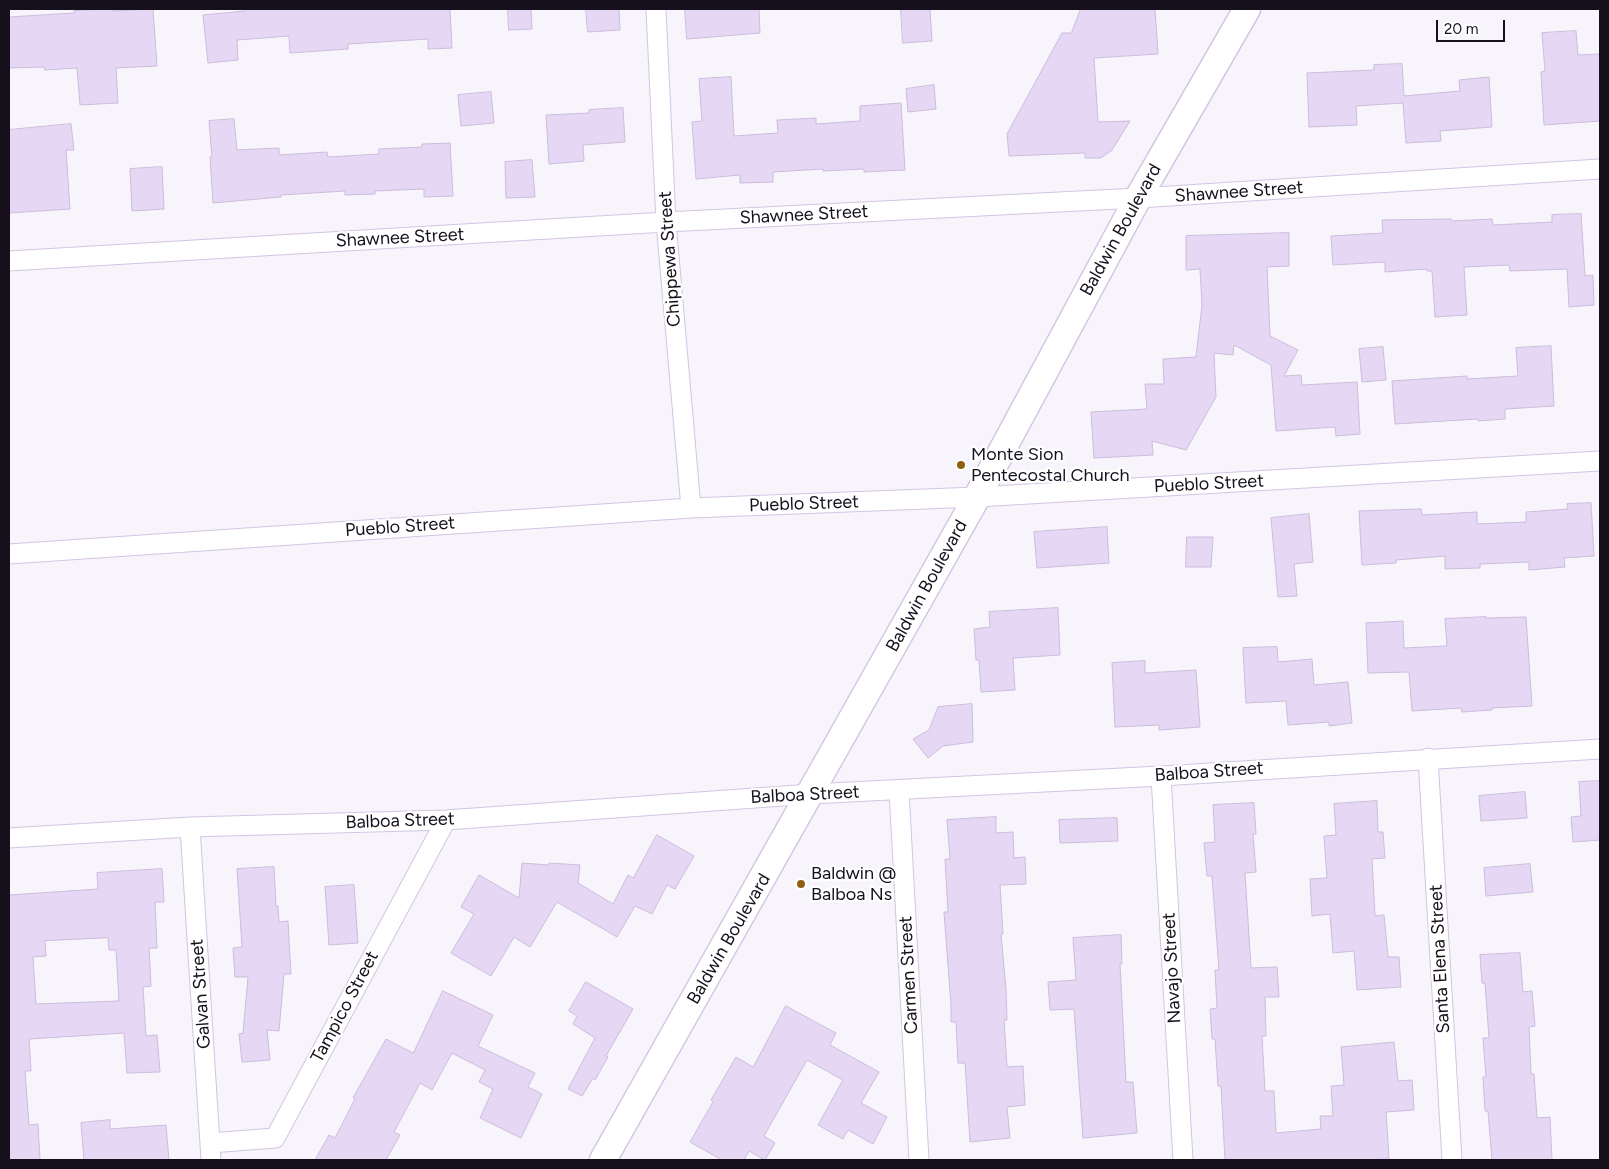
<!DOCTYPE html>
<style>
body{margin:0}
#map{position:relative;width:1609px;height:1169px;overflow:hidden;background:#f7f4fb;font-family:Figtree,sans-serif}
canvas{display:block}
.frame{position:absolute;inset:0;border:10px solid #15101b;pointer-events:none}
.scale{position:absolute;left:1436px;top:20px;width:69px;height:22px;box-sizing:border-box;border:2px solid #15101b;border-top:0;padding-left:6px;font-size:15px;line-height:18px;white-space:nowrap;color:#15101b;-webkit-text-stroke:4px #fff;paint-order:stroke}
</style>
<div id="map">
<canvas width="1609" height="1169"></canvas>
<div class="frame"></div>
<div class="scale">20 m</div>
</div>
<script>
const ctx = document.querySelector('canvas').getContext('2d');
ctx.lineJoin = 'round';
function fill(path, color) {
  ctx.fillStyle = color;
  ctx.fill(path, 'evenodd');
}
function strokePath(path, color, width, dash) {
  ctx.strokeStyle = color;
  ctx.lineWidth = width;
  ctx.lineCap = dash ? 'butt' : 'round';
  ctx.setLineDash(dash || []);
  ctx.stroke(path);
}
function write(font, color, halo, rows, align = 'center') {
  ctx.font = font + ' Figtree,sans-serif';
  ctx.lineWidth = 4.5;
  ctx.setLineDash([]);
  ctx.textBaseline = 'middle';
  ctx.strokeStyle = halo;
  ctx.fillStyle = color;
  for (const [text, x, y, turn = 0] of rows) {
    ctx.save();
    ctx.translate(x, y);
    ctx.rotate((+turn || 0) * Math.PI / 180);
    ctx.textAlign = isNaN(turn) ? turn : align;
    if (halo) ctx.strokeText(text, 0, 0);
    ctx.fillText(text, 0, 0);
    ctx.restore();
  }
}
const building = new Path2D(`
 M 110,9 L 112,9 L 112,11 L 153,9 L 157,66 L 116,68 L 118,103 L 80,105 L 77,68 L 45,70 L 44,67 L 9,68 L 9,17 L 74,13 L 74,11 Z
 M 245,9 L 450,9 L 452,48 L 428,49 L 428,39 L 348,44 L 348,49 L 290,53 L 289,36 L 237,40 L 238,60 L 208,63 L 203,15 L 245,11 Z
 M 508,9 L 531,9 L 532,29 L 509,30 Z
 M 586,9 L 619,9 L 620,30 L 588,32 Z
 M 685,9 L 759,9 L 760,33 L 687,39 Z
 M 901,9 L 930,9 L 932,41 L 903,43 Z
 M 1081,9 L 1155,9 L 1158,54 L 1094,58 L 1098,122 L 1130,121 L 1112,150 L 1101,158 L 1085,158 L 1085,153 L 1009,156 L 1007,134 L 1062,33 L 1071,33 Z
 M 1576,31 L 1578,55 L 1600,54 L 1600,121 L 1544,125 L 1541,72 L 1545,71 L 1542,33 Z
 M 1402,64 L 1404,96 L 1460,91 L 1459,80 L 1489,77 L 1492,127 L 1440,131 L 1441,141 L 1406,143 L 1403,103 L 1356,106 L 1357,125 L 1309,127 L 1307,73 L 1374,70 L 1374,65 Z
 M 731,77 L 734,136 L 778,133 L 777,120 L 816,118 L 816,124 L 860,121 L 860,106 L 901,103 L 905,170 L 864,172 L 864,169 L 823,171 L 823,169 L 773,172 L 773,182 L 740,183 L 740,175 L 696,179 L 692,122 L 702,121 L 699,79 Z
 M 934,85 L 936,109 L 908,112 L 906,89 Z
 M 491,92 L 494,123 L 461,126 L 458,95 Z
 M 623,108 L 625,142 L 583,145 L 584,161 L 549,164 L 546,115 L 589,113 L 589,110 Z
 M 234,119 L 237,150 L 279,148 L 279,155 L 327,152 L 328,157 L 379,154 L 379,149 L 422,147 L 422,144 L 450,143 L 453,196 L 424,197 L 424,189 L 375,191 L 375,194 L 345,195 L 345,191 L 281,195 L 281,197 L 213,203 L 210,157 L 212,157 L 209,121 Z
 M 71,124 L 74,150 L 66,150 L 70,209 L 9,213 L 9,130 Z
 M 532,160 L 535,197 L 506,198 L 505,162 Z
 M 162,167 L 164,209 L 132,211 L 130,169 Z
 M 1581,214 L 1585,276 L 1593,275 L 1594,305 L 1569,307 L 1567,269 L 1510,271 L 1509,265 L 1464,267 L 1467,315 L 1435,317 L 1432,271 L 1427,271 L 1427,269 L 1385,272 L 1385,262 L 1333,265 L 1331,236 L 1383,233 L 1382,220 L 1451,219 L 1452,221 L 1492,219 L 1493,225 L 1552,222 L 1552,215 Z
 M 1289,233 L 1289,266 L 1267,267 L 1270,336 L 1298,350 L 1284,376 L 1301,375 L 1302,385 L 1357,382 L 1360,434 L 1336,436 L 1335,427 L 1276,431 L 1271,365 L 1234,345 L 1233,355 L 1214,353 L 1216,397 L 1186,450 L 1152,441 L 1153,455 L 1094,458 L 1091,412 L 1147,409 L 1145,384 L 1164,384 L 1163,359 L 1196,357 L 1202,305 L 1200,269 L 1186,270 L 1186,236 Z
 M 1551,346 L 1554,406 L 1505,409 L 1505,419 L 1478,421 L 1478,419 L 1395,424 L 1392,381 L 1467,376 L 1467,379 L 1518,376 L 1516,348 Z
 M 1383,347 L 1386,380 L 1362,382 L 1359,349 Z
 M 1591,503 L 1594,556 L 1564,558 L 1565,567 L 1529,570 L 1529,562 L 1480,564 L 1480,568 L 1445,569 L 1445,556 L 1396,560 L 1396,563 L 1362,565 L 1359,511 L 1421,509 L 1422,515 L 1477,512 L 1477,524 L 1526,522 L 1526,512 L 1568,509 L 1567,504 Z
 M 1309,514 L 1313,562 L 1294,564 L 1297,596 L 1278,597 L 1271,518 Z
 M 1107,527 L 1109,563 L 1037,568 L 1034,532 Z
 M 1187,537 L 1213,537 L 1211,567 L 1186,567 Z
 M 1058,608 L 1060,655 L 1013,658 L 1015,690 L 981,692 L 979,660 L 976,660 L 974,629 L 990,627 L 989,612 Z
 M 1486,617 L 1486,618 L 1526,617 L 1532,706 L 1492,708 L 1492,710 L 1462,712 L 1461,708 L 1412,711 L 1409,672 L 1368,673 L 1366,623 L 1403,621 L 1404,648 L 1447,646 L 1445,619 Z
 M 1277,647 L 1278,662 L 1312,659 L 1314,685 L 1348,682 L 1352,723 L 1329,726 L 1329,722 L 1288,725 L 1286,701 L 1246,703 L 1243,648 Z
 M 1145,661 L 1145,673 L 1196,670 L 1200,727 L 1159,730 L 1159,725 L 1115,727 L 1112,663 Z
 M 972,704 L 973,742 L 943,746 L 928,758 L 913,739 L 929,730 L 938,707 Z
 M 1600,781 L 1600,840 L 1573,842 L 1571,817 L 1581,816 L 1579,782 Z
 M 1525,792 L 1527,818 L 1481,821 L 1479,796 Z
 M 1377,801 L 1378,832 L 1383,832 L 1385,858 L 1372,859 L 1375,916 L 1384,915 L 1388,957 L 1399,957 L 1401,987 L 1357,990 L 1354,951 L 1333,953 L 1330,914 L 1312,916 L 1310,879 L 1327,878 L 1324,836 L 1336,835 L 1334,804 Z
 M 1254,803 L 1256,834 L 1253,834 L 1256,872 L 1245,873 L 1251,968 L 1277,967 L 1279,997 L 1265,997 L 1266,1036 L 1262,1036 L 1265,1091 L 1274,1091 L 1276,1133 L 1321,1129 L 1320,1116 L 1333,1116 L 1331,1086 L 1344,1085 L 1341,1047 L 1394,1042 L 1398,1081 L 1412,1080 L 1414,1110 L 1386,1112 L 1389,1159 L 1362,1160 L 1225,1160 L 1221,1086 L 1218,1086 L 1215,1039 L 1212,1039 L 1210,1009 L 1217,1008 L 1215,970 L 1219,970 L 1212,876 L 1207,876 L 1204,843 L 1215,842 L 1213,805 Z
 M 996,817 L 996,833 L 1013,832 L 1014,858 L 1025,857 L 1026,884 L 1000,885 L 1003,934 L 1001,934 L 1006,989 L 1007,1020 L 1004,1020 L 1007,1067 L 1023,1066 L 1025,1105 L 1007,1107 L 1010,1138 L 970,1142 L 965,1063 L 958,1063 L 956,1022 L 951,1022 L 951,1005 L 944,912 L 948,912 L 945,859 L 950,859 L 947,820 Z
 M 1117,818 L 1118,841 L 1060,843 L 1059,820 Z
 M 657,835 L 694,856 L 675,889 L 667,885 L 652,914 L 635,906 L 617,937 L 557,902 L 530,947 L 514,937 L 491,976 L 451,953 L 474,914 L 461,907 L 479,875 L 519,898 L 522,863 L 549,865 L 549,863 L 580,865 L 578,883 L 613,904 L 628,875 L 633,878 Z
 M 1530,864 L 1533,892 L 1486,896 L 1484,868 Z
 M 274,867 L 276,906 L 278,906 L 279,922 L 288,921 L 291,974 L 284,974 L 279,1031 L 267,1030 L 270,1060 L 242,1062 L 239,1034 L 243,1033 L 248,977 L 235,977 L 233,948 L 242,947 L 237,869 Z
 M 162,869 L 164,902 L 155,902 L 157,948 L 149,948 L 151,986 L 143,987 L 146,1036 L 157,1035 L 160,1072 L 127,1073 L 124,1033 L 29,1039 L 31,1071 L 25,1071 L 29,1125 L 38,1124 L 40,1160 L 9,1160 L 9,895 L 98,889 L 97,873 ZM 108,938 L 109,950 L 116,950 L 119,1001 L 36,1004 L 33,957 L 46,956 L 45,941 Z
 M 354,885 L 358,943 L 329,945 L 325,887 Z
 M 1121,935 L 1122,964 L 1120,964 L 1126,1082 L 1133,1082 L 1137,1133 L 1083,1138 L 1074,1009 L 1050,1010 L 1048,982 L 1076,980 L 1073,938 Z
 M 1520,953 L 1523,992 L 1532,991 L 1535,1026 L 1529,1027 L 1531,1074 L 1534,1074 L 1537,1118 L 1550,1117 L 1552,1160 L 1492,1160 L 1488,1111 L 1485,1111 L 1483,1077 L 1486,1077 L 1483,1038 L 1489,1038 L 1485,983 L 1482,983 L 1480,955 Z
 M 586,982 L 633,1009 L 606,1056 L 608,1057 L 595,1080 L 593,1078 L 582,1096 L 568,1089 L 595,1038 L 573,1024 L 577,1016 L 569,1011 Z
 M 443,991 L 493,1015 L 478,1046 L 535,1073 L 528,1087 L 542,1094 L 521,1138 L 480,1118 L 493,1089 L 479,1082 L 485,1070 L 452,1053 L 432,1090 L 420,1083 L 394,1132 L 400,1135 L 386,1160 L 315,1160 L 329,1135 L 335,1138 L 355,1099 L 353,1098 L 386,1039 L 413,1053 Z
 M 786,1006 L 836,1033 L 830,1045 L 879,1072 L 861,1103 L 887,1117 L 873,1144 L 848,1130 L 843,1139 L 818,1125 L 843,1080 L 807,1060 L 764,1136 L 775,1143 L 765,1160 L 749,1151 L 744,1160 L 722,1160 L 690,1142 L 713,1102 L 711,1100 L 736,1057 L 753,1067 Z
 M 110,1120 L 110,1129 L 166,1125 L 169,1160 L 84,1160 L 81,1123 Z`);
fill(building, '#e6d7f5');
strokePath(building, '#ccbcdc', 1);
const minor = new Path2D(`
 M 656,9 L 666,222 L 691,508
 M 9,261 L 666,222 L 1138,198 L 1600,169
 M 9,554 L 691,508 L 977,497 L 1600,461
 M 1428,758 L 1452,1160
 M 1161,776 L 1183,1160
 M 899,790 L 919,1160
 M 190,827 L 211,1160
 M 9,838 L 190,827 L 446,820 L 811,794 L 1161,776 L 1600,749
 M 210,1143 L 275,1138 L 446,820`);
const secondary = new Path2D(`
 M 603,1160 L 977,497 L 1138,198 L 1247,9`);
strokePath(minor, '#d4c4e4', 21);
strokePath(secondary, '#d4c4e4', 29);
strokePath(minor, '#fff', 19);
strokePath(secondary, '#fff', 26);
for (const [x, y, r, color] of [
 [961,465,5,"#915e10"],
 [801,884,5,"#915e10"]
]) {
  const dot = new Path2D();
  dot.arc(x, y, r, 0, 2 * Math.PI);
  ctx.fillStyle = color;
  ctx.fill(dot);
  strokePath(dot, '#fff', 2);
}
write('18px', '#15101b', '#fff', [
 ["Shawnee Street",1239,192,-4],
 ["Shawnee Street",804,215,-3],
 ["Baldwin Boulevard",1121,230,-61],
 ["Shawnee Street",400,238,-3],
 ["Chippewa Street",670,259,-94],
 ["Pueblo Street",1209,484,-3],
 ["Pueblo Street",804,504,-2],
 ["Pueblo Street",400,527,-4],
 ["Baldwin Boulevard",927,586,-61],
 ["Balboa Street",1209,772,-4],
 ["Balboa Street",805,795,-3],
 ["Balboa Street",400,821,-2],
 ["Baldwin Boulevard",729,939,-60],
 ["Santa Elena Street",1440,959,-93],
 ["Navajo Street",1172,968,-93],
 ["Carmen Street",909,975,-93],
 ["Galvan Street",201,994,-94],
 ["Tampico Street",345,1007,-62]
]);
write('18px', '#15101b', '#fff', [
 ["Monte Sion",971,455],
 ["Pentecostal Church",971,476],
 ["Baldwin @",811,874],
 ["Balboa Ns",811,895]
], 'left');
</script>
